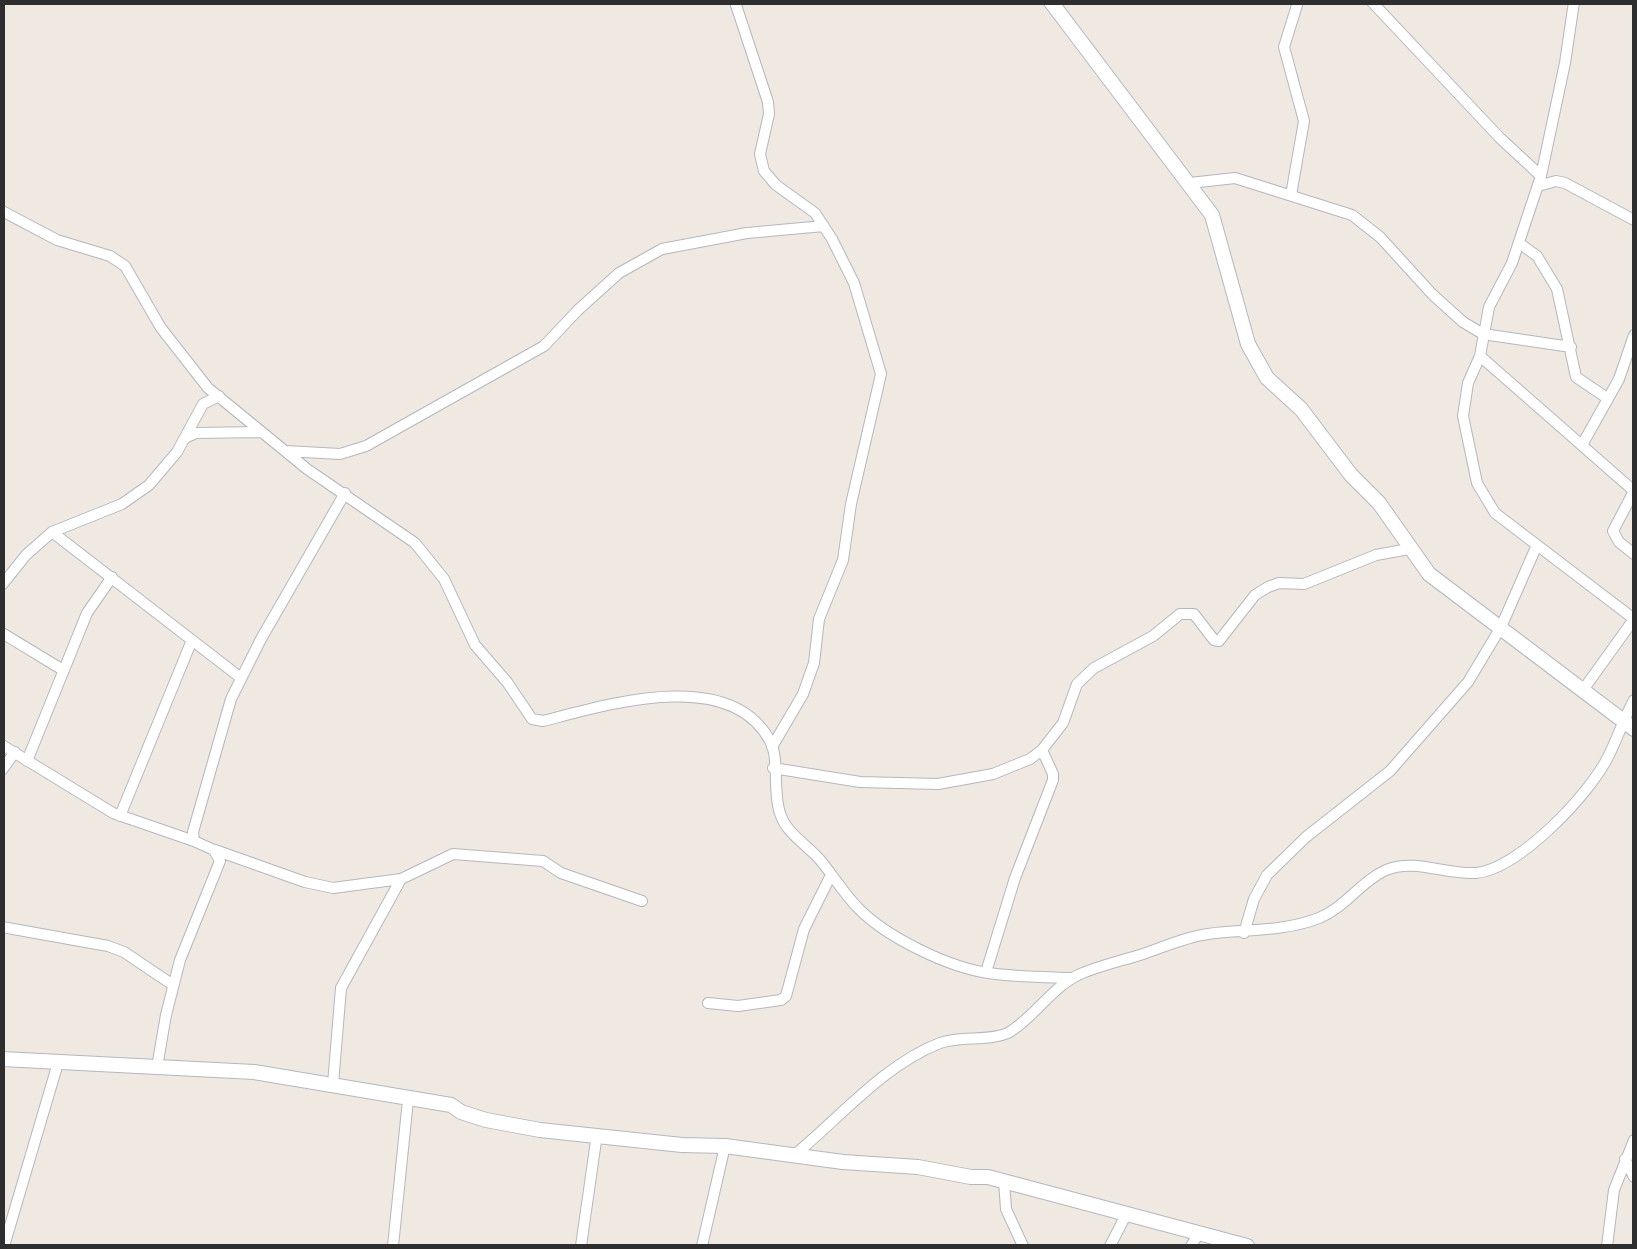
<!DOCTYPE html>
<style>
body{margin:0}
#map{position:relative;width:1637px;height:1249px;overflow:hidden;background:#efe9e1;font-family:Montserrat,sans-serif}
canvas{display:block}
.frame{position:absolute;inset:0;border:5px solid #2e2e2e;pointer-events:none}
</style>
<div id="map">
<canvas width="1637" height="1249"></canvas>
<div class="frame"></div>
</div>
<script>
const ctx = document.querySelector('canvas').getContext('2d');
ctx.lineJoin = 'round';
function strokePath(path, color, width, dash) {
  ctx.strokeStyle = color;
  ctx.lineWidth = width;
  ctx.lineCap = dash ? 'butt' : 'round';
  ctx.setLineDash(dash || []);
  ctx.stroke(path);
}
const street = new Path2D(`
 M 735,2 L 768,102 L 769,114 L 760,154 L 764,171 L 776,185 L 815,213 L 832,239 L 854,283 L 881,374 L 851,504 L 843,560 L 819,619 L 814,663 L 803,694 L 772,747
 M 1372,2 L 1500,138 L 1541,176
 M 1574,2 L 1565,63 L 1541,176 L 1512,263 L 1489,307 L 1480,356 L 1468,383 L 1463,416 L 1477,483 L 1495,513 L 1634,619
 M 1190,183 L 1235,178 L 1352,215 L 1380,237 L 1433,295 L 1463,322 L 1483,334 L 1571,347
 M 1538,186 L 1556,181 L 1565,183 L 1634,220
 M 1291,195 L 1304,121 L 1284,47 L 1298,2
 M 2,211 L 57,240 L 110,256 L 125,266 L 161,328 L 208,388 L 307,469 L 415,543 L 444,579 L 475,645 L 507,682 L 532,719 L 543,721 C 606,705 730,666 770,741 C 780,759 772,794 781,816 C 788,835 809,846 821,861 C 834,877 845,895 859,909 C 888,938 948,967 988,973 C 1016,977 1045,977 1072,978
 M 1519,243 L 1537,256 L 1557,289 L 1576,377 L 1607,398
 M 1480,356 L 1634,491
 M 185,438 L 196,433 L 261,432
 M 1582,445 L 1619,379 L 1634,335
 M 286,451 L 340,454 L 366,446 L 544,346 L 578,310 L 619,273 L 662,249 L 747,233 L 824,226
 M 1634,491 L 1613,531 L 1619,542 L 1634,554
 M 52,532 L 241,678
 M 2,585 L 26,555 L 52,532 L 122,504 L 149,485 L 177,452 L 203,404 L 219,396
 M 2,633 L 63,670
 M 1583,690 L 1634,619
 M 2,745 L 113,813 L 194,841
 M 27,761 L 87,613 L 112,577
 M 773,768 L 860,782 L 938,784 L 993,774 L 1030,759 L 1042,750 L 1063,723 L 1077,684 L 1094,668 L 1153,636 L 1180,614 L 1194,614 L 1214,640 L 1219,641 L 1255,595 L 1268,587 L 1279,583 L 1304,584 L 1376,555 L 1409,549
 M 2,770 L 15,752
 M 120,816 L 192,640
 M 215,850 L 305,882 L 333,888 L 401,879 L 453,854 L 543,861 L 561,873 L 642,901
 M 2,927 L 108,946 L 124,952 L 173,985
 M 1244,933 L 1254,899 L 1267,875 L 1306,837 L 1390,771 L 1468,682 L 1501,627 L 1537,545
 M 986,972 L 1015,878 L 1053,780 L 1053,774 L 1042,750
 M 708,1003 L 738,1006 L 781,1000 L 786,996 L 804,929 L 831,875
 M 157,1067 L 166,1015 L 180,960 L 220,861 L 214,850 L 194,841 L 193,832 L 231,699 L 261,639 L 345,493
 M 333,1084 L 341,988 L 401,879
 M 793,1156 C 839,1119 883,1065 940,1043 C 962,1035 987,1042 1008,1033 C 1034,1018 1050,989 1078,975 C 1098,966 1121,961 1143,954 C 1164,947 1185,937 1208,934 C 1246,929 1283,932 1319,918 C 1346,907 1361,881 1386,870 C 1414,858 1446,875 1476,873 C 1519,869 1591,793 1609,755 C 1618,737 1624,718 1634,700
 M 1625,1159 L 1634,1177
 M 1004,1181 L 1006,1209 L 1023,1246
 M 4,1246 L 58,1063
 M 393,1246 L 408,1100
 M 581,1246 L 597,1134
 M 702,1246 L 725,1146
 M 1110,1246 L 1126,1215
 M 1191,1246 L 1199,1233
 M 1607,1246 L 1614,1190 L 1634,1140`);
const secondary = new Path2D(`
 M 1051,2 L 1212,215 L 1248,344 L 1267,378 L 1301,409 L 1351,475 L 1379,503 L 1429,574 L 1634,729
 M 2,1059 L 254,1072 L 451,1105 L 461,1112 L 486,1120 L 540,1130 L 682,1145 L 725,1146 L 843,1162 L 918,1167 L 971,1177 L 988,1177 L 1247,1246`);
strokePath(street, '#b4b7c1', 12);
strokePath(secondary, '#b4b7c1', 16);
strokePath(street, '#fff', 10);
strokePath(secondary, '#fff', 14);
</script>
